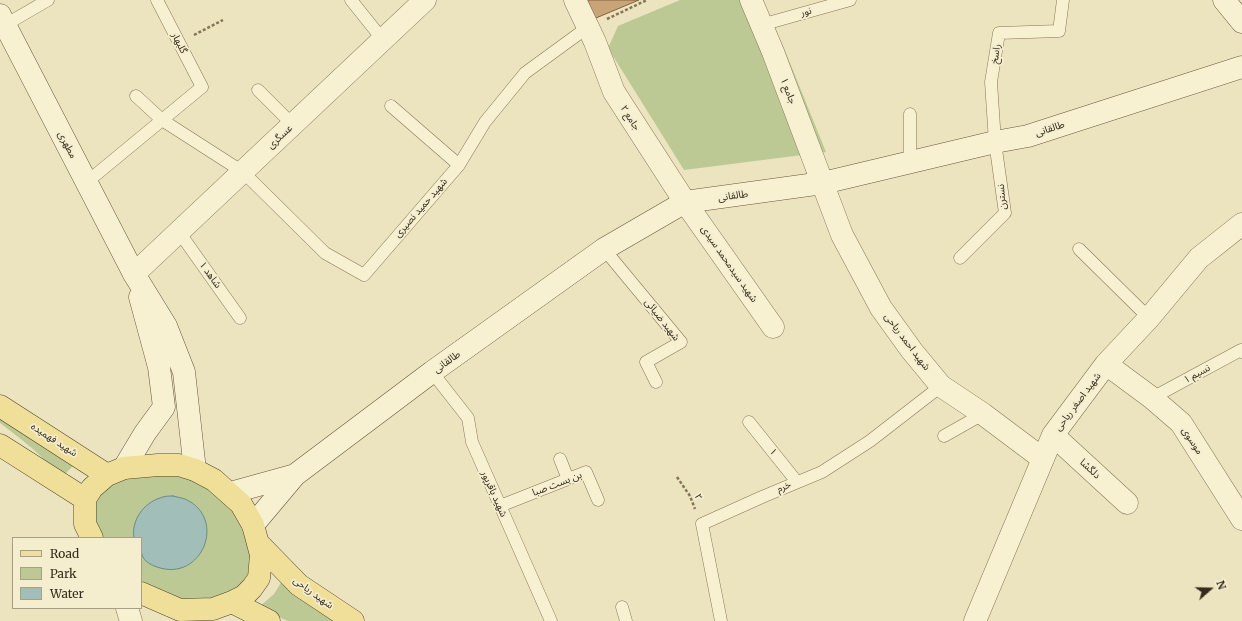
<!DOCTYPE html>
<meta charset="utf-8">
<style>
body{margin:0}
#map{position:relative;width:1242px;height:621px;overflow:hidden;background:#ece4bf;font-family:Merriweather,serif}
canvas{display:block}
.legend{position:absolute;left:12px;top:537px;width:130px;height:72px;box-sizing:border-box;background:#f4eecf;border:1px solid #a7a087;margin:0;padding:5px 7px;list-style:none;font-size:12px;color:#342b1c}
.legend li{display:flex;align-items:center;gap:8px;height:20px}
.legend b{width:20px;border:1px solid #a7a087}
.north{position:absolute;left:1190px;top:569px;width:40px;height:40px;-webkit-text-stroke:3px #f4eecf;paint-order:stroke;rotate:70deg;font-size:11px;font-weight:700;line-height:16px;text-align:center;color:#342b1c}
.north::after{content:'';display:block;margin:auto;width:14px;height:18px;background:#342b1c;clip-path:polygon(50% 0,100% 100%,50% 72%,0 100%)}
</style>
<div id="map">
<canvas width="1242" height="621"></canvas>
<ul class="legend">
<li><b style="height:5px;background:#efdf98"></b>Road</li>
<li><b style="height:11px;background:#bcc994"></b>Park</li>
<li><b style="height:11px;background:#a2beb9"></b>Water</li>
</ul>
<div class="north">N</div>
</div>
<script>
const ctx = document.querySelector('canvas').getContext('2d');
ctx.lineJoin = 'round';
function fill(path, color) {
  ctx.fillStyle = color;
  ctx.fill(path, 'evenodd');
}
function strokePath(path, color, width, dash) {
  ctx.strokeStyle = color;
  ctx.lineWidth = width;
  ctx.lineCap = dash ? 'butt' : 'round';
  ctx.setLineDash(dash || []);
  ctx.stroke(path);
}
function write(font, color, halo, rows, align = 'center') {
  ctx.font = font + ' Merriweather,"Noto Sans Arabic",serif';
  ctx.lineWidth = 3.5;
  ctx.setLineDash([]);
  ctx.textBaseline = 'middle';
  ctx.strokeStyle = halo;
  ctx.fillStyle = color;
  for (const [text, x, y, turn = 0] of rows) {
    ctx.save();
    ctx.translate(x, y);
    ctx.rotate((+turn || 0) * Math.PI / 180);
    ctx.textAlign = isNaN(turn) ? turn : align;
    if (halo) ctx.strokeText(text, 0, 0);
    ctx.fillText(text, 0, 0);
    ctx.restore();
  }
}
fill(new Path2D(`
 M 680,0 L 751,0 L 784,48 L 826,152 L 684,170 L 608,48 L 618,26 Z
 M 0,411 L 76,463 L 60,479 C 45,456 22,440 0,423 Z
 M 129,472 L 188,475 L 211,486 L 246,526 L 255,567 L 245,585 L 217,599 L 180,601 L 141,585 L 141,538 L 99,538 L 91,502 L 106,482 Z
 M 282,581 L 337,621 L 288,621 L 258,608 L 274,594 Z`), '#bcc994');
const water = new Path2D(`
 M 173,496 C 177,497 182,498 185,499 C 228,518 202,583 157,567 C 140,561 141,554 141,538 L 134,538 C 131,520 144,503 160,498 C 164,496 169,496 173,496 Z`);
fill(water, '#a2beb9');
strokePath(water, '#6a8b87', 1);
const building = new Path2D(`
 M 588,0 L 639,0 L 596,18 Z`);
fill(building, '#c9a476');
strokePath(building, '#82633f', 1);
const lane = new Path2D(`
 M 351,0 L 383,40
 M 5,25 L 48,0
 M 761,25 L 850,0
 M 258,90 L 293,125
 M 136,96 L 162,120 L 243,172 L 325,253 L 364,275 L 459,165 L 485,122 L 525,73 L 588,27
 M 391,106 L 459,165
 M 910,163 L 910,114
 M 87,182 L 202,87 L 157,0
 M 179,232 L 240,318
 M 604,249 L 681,342 L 646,362 L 656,382
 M 1079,249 L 1149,318
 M 960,258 L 1005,213 L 995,142 L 991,82 L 999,33 L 1059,31 L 1063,0
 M 432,372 L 468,418 L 472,442 L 551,621
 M 1152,398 L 1241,350 L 1242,352
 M 749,422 L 797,482
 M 944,436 L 983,414
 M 560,459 L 568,479
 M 500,506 L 586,472 L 598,500
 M 622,607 L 626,621
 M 721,621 L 702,524 L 762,497 L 822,472 L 870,441 L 941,386`);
const street = new Path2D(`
 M 575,0 L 595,42 L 614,92 L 685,202 L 773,327
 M 751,0 L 773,52 L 842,235 L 881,308 L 912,351 L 941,386 L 983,414 L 1043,459
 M 134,274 L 425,0
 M 1106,364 L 1152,398 L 1181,423 L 1242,519
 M 1053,435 L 1127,503
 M 127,608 L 131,621
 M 975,621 L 1053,435 L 1106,364 L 1149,318 L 1199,258 L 1242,224`);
const secondary = new Path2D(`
 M 1224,0 L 1242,22
 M 0,15 L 134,274 L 166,326 L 184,372 L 195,470
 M 124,468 L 145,433 L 164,407 L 159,367 L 140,297
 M 230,493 L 295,475
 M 253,525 L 295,475 L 432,372 L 604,249 L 685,202 L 823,183 L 995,142 L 1028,136 L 1242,67`);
const primary = new Path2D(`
 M 0,406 L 107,475
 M 0,445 L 85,499
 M 92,538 L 85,524 L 85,499 L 92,488 L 107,475 L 124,468 L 158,465 L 179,465 L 195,470 L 214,480 L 241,504 L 253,525 L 261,555 L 259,578 L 252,588 L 244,596 L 232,602 L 213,609 L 180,610 L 141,593
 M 259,544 L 299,585 L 353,621
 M 232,602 L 269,621`);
strokePath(lane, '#847558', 13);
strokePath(street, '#847558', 23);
strokePath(secondary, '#66563c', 23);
strokePath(primary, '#51432d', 23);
strokePath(new Path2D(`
 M 607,19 L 647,0
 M 194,35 L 223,20
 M 677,477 L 690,496 L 695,509`), '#847558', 2.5, [3, 2]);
strokePath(lane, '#f7f1d2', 12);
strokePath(street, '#f7f1d2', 22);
strokePath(secondary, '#f7f1d2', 22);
strokePath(primary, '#efdf98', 22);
write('10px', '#342b1c', '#f4eecf', [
 ["نور",806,12,-16],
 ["گلبهار",179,43,63],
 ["راسخ",996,54,-82],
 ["جامع ۱",788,91,69],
 ["جامع ۲",630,118,57],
 ["طالقانی",1050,129,-18],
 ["عسگری",280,137,-43],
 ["مطهری",67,145,62],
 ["طالقانی",733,196,-8],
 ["نسترن",1002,197,-95],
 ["شهید حمید نصیری",421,208,-49],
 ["شهید سیدمحمد سیدی",729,264,55],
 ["شاهد ۱",210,275,54],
 ["شهید ضیائی",662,320,52],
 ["شهید احمد ریاحی",907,342,53],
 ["طالقانی",447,362,-36],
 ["نسیم ۱",1197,374,-28],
 ["شهید اصغر ریاحی",1078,402,-53],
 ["شهید فهمیده",54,440,33],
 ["موسوی",1192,441,57],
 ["۱",773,452,51],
 ["دلگشا",1090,469,43],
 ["بن بست صبا",557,484,-21],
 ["خرم",784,487,-23],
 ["شهید باقرپور",494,494,66],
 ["۲",698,497,64],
 ["شهید ریاحی",313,593,36]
]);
</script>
